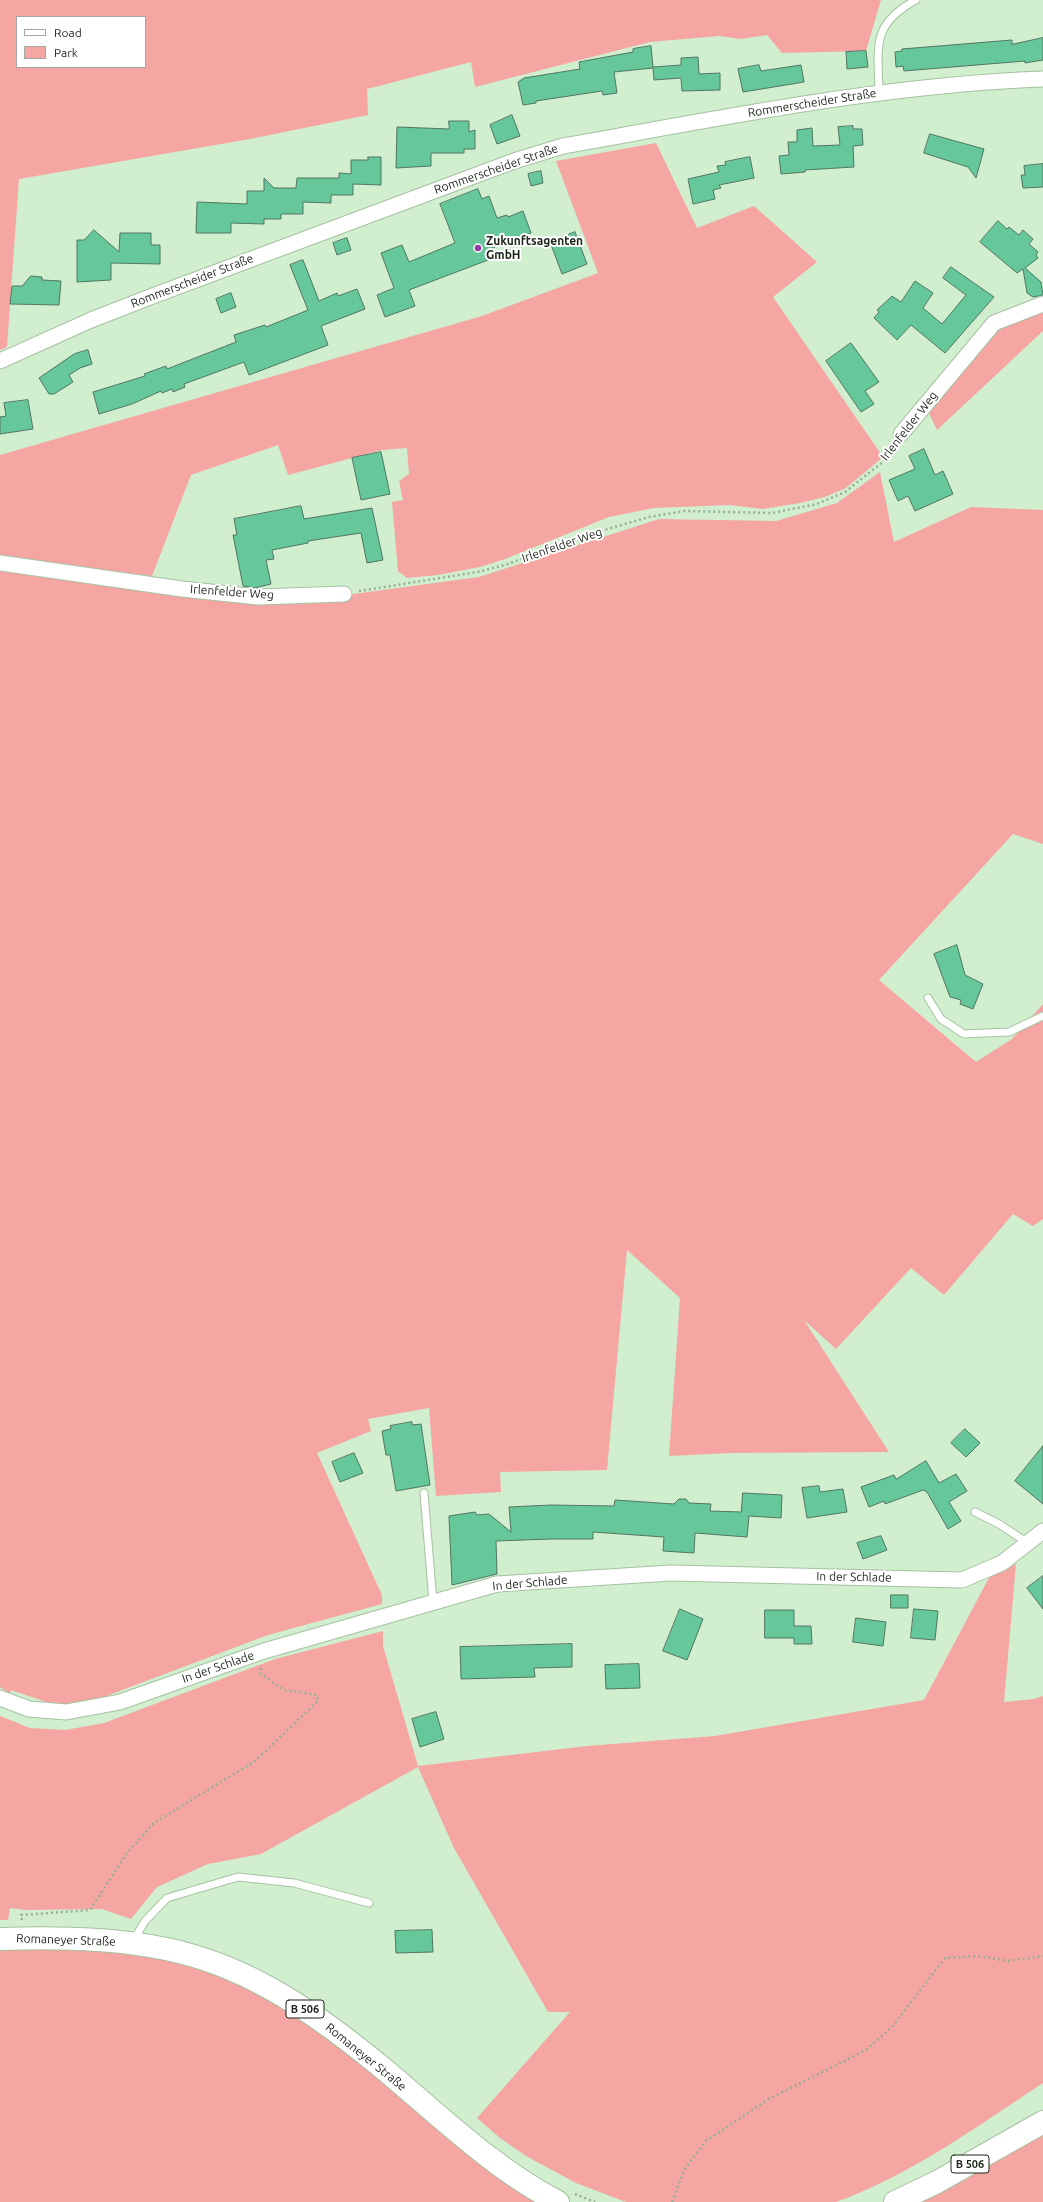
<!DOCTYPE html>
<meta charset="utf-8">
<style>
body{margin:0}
#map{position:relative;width:1043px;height:2202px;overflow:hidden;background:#d1eece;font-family:Ubuntu,sans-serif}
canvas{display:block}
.legend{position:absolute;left:16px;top:16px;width:130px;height:52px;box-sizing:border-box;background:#fff;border:1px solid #a4a8a3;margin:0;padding:5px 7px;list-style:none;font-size:12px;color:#1b2519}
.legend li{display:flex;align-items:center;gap:8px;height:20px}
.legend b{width:20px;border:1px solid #a4a8a3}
</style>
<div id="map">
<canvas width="1043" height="2202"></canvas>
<ul class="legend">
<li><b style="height:5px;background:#fff"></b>Road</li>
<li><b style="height:11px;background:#f5a6a2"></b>Park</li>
</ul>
</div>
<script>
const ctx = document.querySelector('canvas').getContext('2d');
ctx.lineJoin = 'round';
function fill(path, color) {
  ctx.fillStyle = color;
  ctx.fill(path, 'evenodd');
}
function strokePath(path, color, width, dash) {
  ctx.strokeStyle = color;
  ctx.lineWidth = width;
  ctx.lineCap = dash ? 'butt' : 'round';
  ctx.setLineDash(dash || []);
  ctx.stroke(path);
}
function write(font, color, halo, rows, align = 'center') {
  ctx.font = font + ' Ubuntu,sans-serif';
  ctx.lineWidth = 4;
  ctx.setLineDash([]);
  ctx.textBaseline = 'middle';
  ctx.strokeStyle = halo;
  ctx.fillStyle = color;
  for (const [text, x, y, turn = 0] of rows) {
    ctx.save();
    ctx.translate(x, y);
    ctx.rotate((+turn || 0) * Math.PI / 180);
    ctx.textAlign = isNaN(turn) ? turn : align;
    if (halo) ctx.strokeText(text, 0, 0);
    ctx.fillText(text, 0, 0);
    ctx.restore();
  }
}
fill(new Path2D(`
 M 0,0 L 881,0 L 866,51 L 782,53 L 767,35 L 741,39 L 719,36 L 650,42 L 475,87 L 471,62 L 367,89 L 368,115 L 250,139 L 19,179 L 7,347 L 0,350 ZM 17,17 L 145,17 L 145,67 L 17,67 Z
 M 656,143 L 697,228 L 754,206 L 817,262 L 773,297 L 883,457 L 846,488 L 825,497 L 800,503 L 763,509 L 729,505 L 654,508 L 609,517 L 505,559 L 480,567 L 438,575 L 407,578 L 398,571 L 392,502 L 403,500 L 399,481 L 409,474 L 407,448 L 382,450 L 288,475 L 278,445 L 191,475 L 152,576 L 0,557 L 0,455 L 482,316 L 598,273 L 556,161 Z
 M 1043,311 L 1043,331 L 937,430 L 929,413 L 974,355 L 1001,326 Z
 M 880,472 L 894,542 L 971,507 L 1043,510 L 1043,844 L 1013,834 L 879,980 L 976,1062 L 1012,1039 L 1043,1004 L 1043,1219 L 1033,1226 L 1013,1214 L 944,1295 L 911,1268 L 836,1349 L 804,1320 L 889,1452 L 732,1453 L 669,1456 L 680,1298 L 627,1250 L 607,1470 L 500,1472 L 501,1492 L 436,1496 L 429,1408 L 368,1419 L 371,1431 L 317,1453 L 382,1595 L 382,1604 L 268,1635 L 96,1700 L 64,1705 L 52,1704 L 11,1690 L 10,1694 L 0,1687 L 0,570 L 309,600 L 479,577 L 659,519 L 776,521 L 837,503 Z
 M 1016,1564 L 1004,1702 L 1034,1699 L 1043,1696 L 1043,2083 C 976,2127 911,2175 836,2202 L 626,2202 L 576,2183 L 526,2156 L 500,2138 L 477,2118 L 570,2012 L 548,2012 L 454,1848 L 418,1767 L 261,1854 L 208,1864 L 157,1887 L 131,1919 L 102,1909 L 26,1910 L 10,1908 L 8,1920 L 0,1920 L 0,1716 L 30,1728 L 65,1730 L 104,1723 L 275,1659 L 383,1631 L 383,1646 L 418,1766 L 587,1746 L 715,1736 L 924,1700 L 990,1576 Z
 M 0,1947 L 126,1951 L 195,1966 L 240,1984 L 306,2021 L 537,2202 L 0,2202 Z
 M 1043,2132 L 1043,2202 L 920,2202 Z`), '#f5a6a2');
const building = new Path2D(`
 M 1043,38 L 1043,60 L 1025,63 L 1025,61 L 904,71 L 903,66 L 896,67 L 895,52 L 902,51 L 902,49 L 1012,40 L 1012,44 Z
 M 651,46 L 653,67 L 681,65 L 681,58 L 698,57 L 699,74 L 720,73 L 720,90 L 682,91 L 681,78 L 654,80 L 653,68 L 614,72 L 617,93 L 603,95 L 602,91 L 536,101 L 536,103 L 523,105 L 518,82 L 524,78 L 580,69 L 579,62 L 633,52 L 633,49 Z
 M 866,51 L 868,67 L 847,69 L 846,52 Z
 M 759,65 L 761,71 L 801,65 L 804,82 L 743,92 L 738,69 Z
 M 512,115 L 520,136 L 497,144 L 490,125 Z
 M 449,121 L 469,121 L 469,132 L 475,130 L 475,149 L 464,149 L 464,153 L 431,153 L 431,166 L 396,168 L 397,127 L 449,129 Z
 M 853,126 L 853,129 L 862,129 L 863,145 L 853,146 L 854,167 L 805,170 L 805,172 L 781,174 L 779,156 L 789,155 L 788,142 L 797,142 L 797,130 L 812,128 L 813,146 L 840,145 L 838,127 Z
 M 930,134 L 984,149 L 976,178 L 968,167 L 924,153 Z
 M 368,157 L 381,157 L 381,185 L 353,184 L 353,195 L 331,195 L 331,203 L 303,202 L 303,214 L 281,214 L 281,219 L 264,219 L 264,224 L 231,223 L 231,233 L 196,233 L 197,202 L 247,204 L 247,191 L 264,191 L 264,178 L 274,188 L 296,188 L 297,178 L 339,178 L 339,173 L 351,174 L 351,160 L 368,160 Z
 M 750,157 L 754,178 L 719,185 L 721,188 L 713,190 L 715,199 L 693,204 L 688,179 L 719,172 L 717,166 L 726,165 L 725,162 Z
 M 1043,164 L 1043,187 L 1023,188 L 1021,175 L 1025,175 L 1024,166 Z
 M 541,171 L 543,183 L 531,186 L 528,174 Z
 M 478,189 L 482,199 L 489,196 L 497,218 L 507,215 L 508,217 L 523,211 L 531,233 L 492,248 L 496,257 L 409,290 L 415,306 L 385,317 L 377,295 L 394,288 L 381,253 L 402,245 L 409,262 L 455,243 L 440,204 Z
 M 998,221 L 1007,229 L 1009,227 L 1019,235 L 1023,230 L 1033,239 L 1029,244 L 1038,252 L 1036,255 L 1038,258 L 1025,268 L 1041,282 L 1043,295 L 1033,297 L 1027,293 L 1023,269 L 1017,273 L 980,242 Z
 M 94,230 L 119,252 L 120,233 L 151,233 L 151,245 L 160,245 L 160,264 L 111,263 L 111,280 L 77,282 L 77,240 L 84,240 Z
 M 575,232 L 587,264 L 562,274 L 550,242 Z
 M 347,238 L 351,250 L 337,255 L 333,243 Z
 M 303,260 L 319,301 L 337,293 L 338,296 L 357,289 L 365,309 L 321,326 L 328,345 L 249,375 L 244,362 L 184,384 L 185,387 L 173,392 L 172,389 L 162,393 L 161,391 L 132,404 L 99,414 L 93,392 L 145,376 L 144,374 L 166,366 L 167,369 L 236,342 L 234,335 L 265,325 L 266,327 L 308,310 L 290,265 Z
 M 951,267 L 994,297 L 945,353 L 911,325 L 897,340 L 874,318 L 879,312 L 877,310 L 892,296 L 901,302 L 915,281 L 933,293 L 923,308 L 942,324 L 966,295 L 943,278 Z
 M 31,276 L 42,277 L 42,280 L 61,281 L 59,305 L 10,304 L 12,286 L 22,286 Z
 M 231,293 L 236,307 L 221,313 L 216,299 Z
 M 851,343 L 879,382 L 865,391 L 874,404 L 861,412 L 826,361 Z
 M 88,350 L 92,364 L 80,368 L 69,375 L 73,382 L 54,394 L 49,394 L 39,378 L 74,354 Z
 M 28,400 L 33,429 L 0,434 L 0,417 L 6,416 L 4,403 Z
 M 924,449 L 935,475 L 943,471 L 953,494 L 915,511 L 908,496 L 898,501 L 889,480 L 915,469 L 909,456 Z
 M 381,452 L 390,494 L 361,500 L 352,458 Z
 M 301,506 L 304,519 L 372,508 L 383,560 L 367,563 L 361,533 L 308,541 L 308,543 L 272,550 L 274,559 L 266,560 L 271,584 L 255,588 L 243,586 L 233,535 L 237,535 L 234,519 Z
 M 957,945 L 965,975 L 983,984 L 973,1009 L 960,1004 L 961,1000 L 950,997 L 934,954 Z
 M 412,1422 L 412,1425 L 421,1424 L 430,1485 L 396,1491 L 390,1455 L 386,1455 L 382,1431 L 391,1429 L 390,1426 Z
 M 965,1429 L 980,1443 L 966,1457 L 951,1443 Z
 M 1043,1446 L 1043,1504 L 1015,1481 Z
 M 354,1453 L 363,1473 L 340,1482 L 332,1462 Z
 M 926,1461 L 939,1483 L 956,1474 L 967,1491 L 949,1502 L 961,1521 L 948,1529 L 927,1492 L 923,1490 L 885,1504 L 884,1501 L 869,1507 L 861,1487 L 894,1475 L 896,1479 Z
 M 819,1486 L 820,1492 L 843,1489 L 847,1512 L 807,1518 L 802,1488 Z
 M 743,1493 L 782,1495 L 781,1518 L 749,1516 L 747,1537 L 695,1533 L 694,1553 L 663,1551 L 664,1537 L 593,1532 L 593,1539 L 551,1539 L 496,1541 L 497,1574 L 452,1585 L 449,1516 L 475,1512 L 477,1515 L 489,1514 L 511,1532 L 509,1507 L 551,1505 L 614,1506 L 615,1500 L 674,1504 L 679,1499 L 686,1499 L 689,1503 L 711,1504 L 710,1511 L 741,1512 Z
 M 881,1536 L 887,1550 L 863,1559 L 857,1543 Z
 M 1043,1576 L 1043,1609 L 1027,1588 Z
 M 891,1595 L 908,1595 L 908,1608 L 891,1608 Z
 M 680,1609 L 703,1619 L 687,1660 L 663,1651 Z
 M 914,1609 L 938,1611 L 935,1640 L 911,1638 Z
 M 765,1610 L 794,1610 L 794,1626 L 811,1626 L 812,1644 L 794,1644 L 794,1638 L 765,1638 Z
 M 856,1618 L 886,1622 L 883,1646 L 853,1642 Z
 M 572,1644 L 572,1667 L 534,1668 L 535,1677 L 461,1679 L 460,1647 Z
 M 639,1664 L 640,1688 L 606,1689 L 605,1665 Z
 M 436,1712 L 444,1739 L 420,1747 L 412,1719 Z
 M 432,1930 L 433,1952 L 396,1953 L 395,1931 Z`);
fill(building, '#66c79a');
strokePath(building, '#507663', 1);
const service = new Path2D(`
 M 879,92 C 878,47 871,24 916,0
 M 928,998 L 941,1019 L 964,1034 L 1009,1032 L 1043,1016
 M 424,1493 L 433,1602
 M 975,1512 L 999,1524 L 1028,1543
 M 133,1941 L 145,1921 L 167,1898 L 238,1877 L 294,1883 L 369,1903`);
const minor = new Path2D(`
 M 0,361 L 91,320 L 150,297 L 514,161 L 563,146 C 722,118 881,85 1043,79
 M 901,434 L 994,323 L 1043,304
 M 0,563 L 182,589 L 258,597 L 344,594
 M 0,1698 L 29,1709 L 66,1712 L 120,1702 L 264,1651 L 497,1584 L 671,1573 L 962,1580 L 1002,1563 L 1043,1531`);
const primary = new Path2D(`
 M 0,1939 C 62,1937 134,1938 194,1956 C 266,1977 328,2023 385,2070 C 441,2117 493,2168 558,2202
 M 895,2202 L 937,2182 L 1043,2122`);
strokePath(service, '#a5c1a2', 9);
strokePath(minor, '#a5c1a2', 17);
strokePath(primary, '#a5c1a2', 24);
strokePath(new Path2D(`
 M 359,591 L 478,572 L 508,564 L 570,540 L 649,517 L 685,511 L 772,513 L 817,504 L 845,492 L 884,461 L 893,446
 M 22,1920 L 21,1915 L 90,1910 L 127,1853 L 154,1823 L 255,1761 L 318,1701 L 317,1695 L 284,1690 L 260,1673 L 261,1668
 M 575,2194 L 595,2202
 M 672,2202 L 684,2170 L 706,2141 L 767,2100 L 866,2050 L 892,2027 L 945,1958 L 978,1956 L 1008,1961 L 1043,1956`), '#98af95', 2.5, [2, 3]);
strokePath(service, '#fff', 7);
strokePath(minor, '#fff', 15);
strokePath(primary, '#fff', 22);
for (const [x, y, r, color] of [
 [478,248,4,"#963aa4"]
]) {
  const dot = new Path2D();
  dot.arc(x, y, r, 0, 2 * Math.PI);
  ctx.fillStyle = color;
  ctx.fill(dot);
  strokePath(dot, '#fff', 1.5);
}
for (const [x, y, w] of [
 [305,2009,38],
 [970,2164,38]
]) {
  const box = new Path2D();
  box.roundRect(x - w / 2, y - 9, w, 18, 3);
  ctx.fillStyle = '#fff';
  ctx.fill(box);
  strokePath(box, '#1b2519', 1);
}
write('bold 11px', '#1b2519', null, [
 ["B 506",305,2009],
 ["B 506",970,2164]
]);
write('12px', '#1b2519', '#fff', [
 ["Rommerscheider Straße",812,103,-9],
 ["Rommerscheider Straße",496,169,-19],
 ["Rommerscheider Straße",192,281,-21],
 ["Irlenfelder Weg",909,426,-52],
 ["Irlenfelder Weg",562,545,-19],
 ["Irlenfelder Weg",232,592,4],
 ["In der Schlade",854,1577,1],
 ["In der Schlade",530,1583,-5],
 ["In der Schlade",218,1667,-19],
 ["Romaneyer Straße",66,1940,2],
 ["Romaneyer Straße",366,2057,39]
]);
write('bold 12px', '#1b2519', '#fff', [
 ["Zukunftsagenten",486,241],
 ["GmbH",486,255]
], 'left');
</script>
